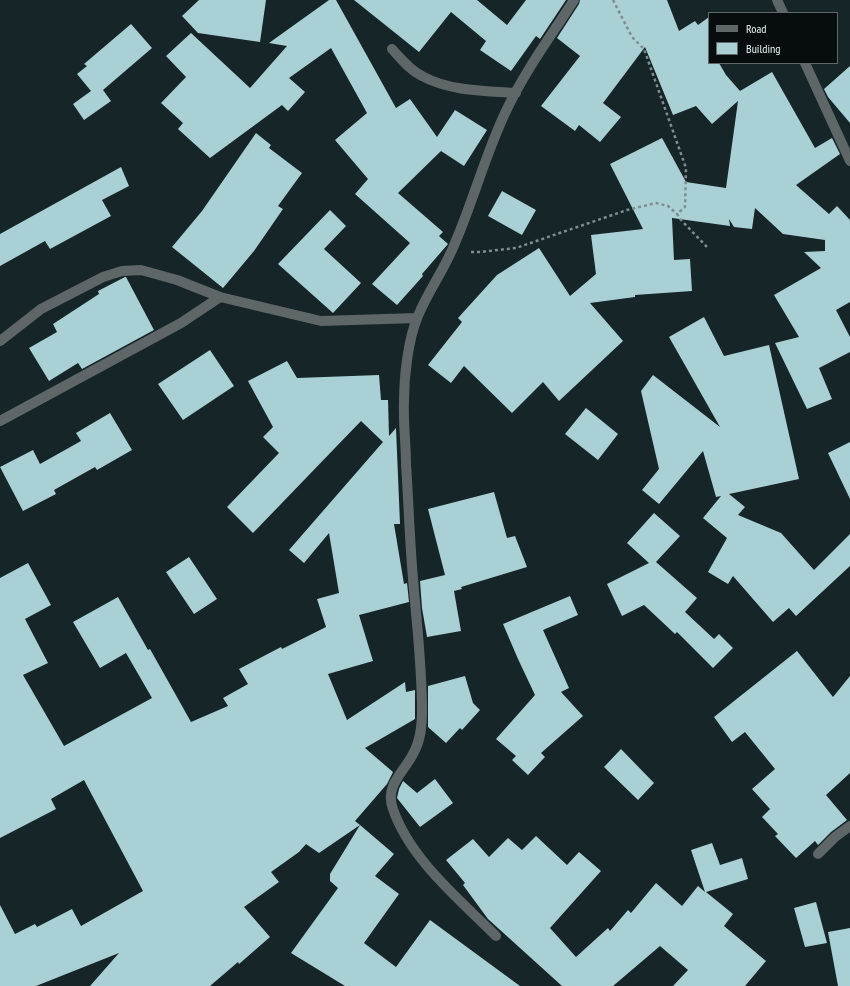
<!DOCTYPE html>
<style>
body{margin:0}
#map{position:relative;width:850px;height:986px;overflow:hidden;background:#152528;font-family:"PT Sans Narrow",sans-serif}
canvas{display:block}
.legend{position:absolute;left:708px;top:12px;width:130px;height:52px;box-sizing:border-box;background:#070d0e;border:1px solid #61696a;margin:0;padding:5px 7px;list-style:none;font-size:12px;color:#e9f4f5}
.legend li{display:flex;align-items:center;gap:8px;height:20px}
.legend b{width:20px;border:1px solid #61696a}
</style>
<div id="map">
<canvas width="850" height="986"></canvas>
<ul class="legend">
<li><b style="height:5px;background:#5f6667"></b>Road</li>
<li><b style="height:11px;background:#a9d0d5"></b>Building</li>
</ul>
</div>
<script>
const ctx = document.querySelector('canvas').getContext('2d');
ctx.lineJoin = 'round';
function fill(path, color) {
  ctx.fillStyle = color;
  ctx.fill(path, 'evenodd');
}
function strokePath(path, color, width, dash) {
  ctx.strokeStyle = color;
  ctx.lineWidth = width;
  ctx.lineCap = dash ? 'butt' : 'round';
  ctx.setLineDash(dash || []);
  ctx.stroke(path);
}
fill(new Path2D(`
 M 199,0 L 266,0 L 260,42 L 198,33 L 182,16 Z
 M 329,0 L 336,0 L 396,108 L 410,99 L 437,137 L 455,110 L 487,130 L 464,166 L 441,151 L 398,193 L 443,232 L 439,236 L 448,244 L 422,274 L 423,276 L 397,305 L 372,284 L 410,243 L 355,194 L 368,179 L 335,140 L 367,113 L 331,48 L 289,78 L 305,92 L 288,111 L 282,105 L 210,158 L 178,129 L 183,123 L 161,103 L 186,77 L 166,56 L 191,33 L 250,88 L 287,46 L 269,43 Z
 M 354,0 L 477,0 L 507,25 L 526,0 L 566,0 L 540,39 L 536,36 L 511,71 L 480,50 L 486,41 L 451,12 L 419,52 Z
 M 580,0 L 667,0 L 679,31 L 695,21 L 698,25 L 709,17 L 709,63 L 719,63 L 726,75 L 740,91 L 772,72 L 815,148 L 832,138 L 840,154 L 796,185 L 829,214 L 837,206 L 850,220 L 850,302 L 836,310 L 850,337 L 850,352 L 819,368 L 832,399 L 807,409 L 775,343 L 799,337 L 774,295 L 821,268 L 804,252 L 825,251 L 825,240 L 783,234 L 755,208 L 752,229 L 734,227 L 729,219 L 730,226 L 672,218 L 674,260 L 690,259 L 692,291 L 635,295 L 635,297 L 590,303 L 623,341 L 559,401 L 543,382 L 512,413 L 464,366 L 451,383 L 428,365 L 462,322 L 458,318 L 497,275 L 539,248 L 570,296 L 596,274 L 591,235 L 643,229 L 610,164 L 662,138 L 686,182 L 726,188 L 738,101 L 712,124 L 696,106 L 673,115 L 645,47 L 603,103 L 621,117 L 600,142 L 579,125 L 575,131 L 541,106 L 580,56 L 557,38 L 579,4 Z
 M 131,24 L 152,48 L 103,90 L 111,101 L 84,120 L 73,104 L 91,91 L 77,74 L 87,66 L 84,64 Z
 M 850,66 L 850,123 L 828,97 L 824,89 Z
 M 256,133 L 271,145 L 269,148 L 302,173 L 278,206 L 283,209 L 254,251 L 223,288 L 172,247 L 202,211 Z
 M 121,167 L 129,186 L 102,200 L 111,216 L 50,249 L 45,241 L 0,266 L 0,234 Z
 M 502,191 L 536,210 L 522,235 L 488,216 Z
 M 330,210 L 346,226 L 324,249 L 361,283 L 333,313 L 278,264 Z
 M 125,277 L 126,277 L 154,330 L 82,369 L 78,363 L 49,381 L 29,348 L 57,332 L 53,324 L 99,294 L 98,291 Z
 M 704,317 L 724,356 L 769,345 L 799,479 L 729,494 L 745,507 L 738,515 L 781,533 L 814,570 L 850,534 L 850,566 L 796,616 L 789,608 L 773,622 L 733,576 L 728,584 L 708,572 L 727,538 L 703,518 L 721,496 L 716,497 L 703,451 L 659,504 L 642,490 L 659,469 L 641,391 L 653,375 L 720,427 L 669,337 Z
 M 210,350 L 234,386 L 183,420 L 158,384 Z
 M 287,361 L 297,378 L 379,375 L 381,400 L 388,400 L 389,436 L 396,428 L 400,524 L 394,524 L 404,584 L 407,583 L 409,602 L 359,615 L 373,661 L 328,674 L 347,720 L 405,682 L 406,692 L 415,690 L 415,719 L 365,748 L 393,772 L 387,784 L 355,821 L 360,825 L 319,853 L 306,844 L 299,852 L 271,872 L 279,882 L 244,907 L 270,937 L 239,964 L 238,962 L 210,986 L 90,986 L 119,953 L 36,986 L 0,986 L 0,905 L 15,934 L 35,924 L 37,927 L 72,909 L 81,926 L 143,891 L 84,780 L 51,799 L 56,809 L 0,838 L 0,578 L 28,563 L 51,605 L 25,619 L 48,663 L 23,675 L 64,746 L 152,698 L 126,653 L 100,668 L 73,622 L 118,597 L 148,650 L 150,649 L 191,722 L 228,706 L 223,698 L 248,684 L 239,669 L 281,647 L 282,649 L 326,627 L 317,599 L 339,593 L 329,533 L 304,563 L 289,550 L 383,442 L 361,421 L 253,533 L 227,507 L 279,453 L 263,437 L 273,427 L 248,381 Z
 M 586,408 L 618,434 L 598,460 L 565,434 Z
 M 110,413 L 132,450 L 97,470 L 95,467 L 54,490 L 56,494 L 23,511 L 0,467 L 33,450 L 40,464 L 81,441 L 76,433 Z
 M 850,442 L 850,499 L 828,453 Z
 M 494,492 L 507,538 L 515,536 L 527,567 L 461,587 L 462,589 L 454,591 L 461,631 L 427,637 L 422,608 L 420,581 L 445,575 L 428,509 Z
 M 654,513 L 680,536 L 656,562 L 697,598 L 685,612 L 714,639 L 719,634 L 733,648 L 713,668 L 677,632 L 675,634 L 644,605 L 622,616 L 607,584 L 649,563 L 627,543 Z
 M 189,557 L 217,599 L 194,614 L 166,572 Z
 M 570,596 L 578,615 L 543,630 L 569,688 L 561,692 L 583,716 L 541,753 L 545,757 L 528,775 L 512,760 L 516,756 L 496,739 L 535,695 L 518,659 L 503,624 Z
 M 797,651 L 833,697 L 850,676 L 850,773 L 826,795 L 847,820 L 831,832 L 818,845 L 815,841 L 796,858 L 775,836 L 778,834 L 762,817 L 770,809 L 752,789 L 775,769 L 745,732 L 732,742 L 714,717 Z
 M 465,676 L 473,703 L 480,710 L 462,730 L 460,728 L 446,743 L 428,727 L 428,686 Z
 M 621,749 L 654,783 L 638,800 L 604,767 Z
 M 435,779 L 453,803 L 420,827 L 397,798 L 399,789 L 403,781 L 417,793 Z
 M 360,825 L 394,854 L 375,876 L 399,894 L 364,943 L 396,967 L 430,920 L 520,986 L 345,986 L 291,953 L 338,888 L 330,881 L 330,874 Z
 M 536,836 L 567,865 L 579,852 L 601,871 L 550,928 L 576,957 L 608,928 L 610,931 L 628,910 L 631,913 L 656,883 L 682,906 L 698,886 L 705,892 L 691,850 L 712,843 L 720,865 L 742,858 L 748,879 L 706,892 L 733,914 L 724,926 L 766,961 L 745,986 L 673,986 L 688,970 L 660,946 L 613,986 L 562,986 L 488,919 L 463,885 L 465,883 L 446,860 L 473,839 L 489,857 L 508,838 L 522,850 Z
 M 816,902 L 827,943 L 805,947 L 794,908 Z
 M 850,928 L 850,986 L 838,986 L 828,932 Z`), '#a9d0d5');
strokePath(new Path2D(`
 M 613,0 L 632,37 L 644,49 L 686,168 L 685,207 L 677,214 L 681,220 L 707,247
 M 471,252 L 480,252 L 516,248 L 627,210 L 656,203 L 668,206 L 677,214`), '#7f8d8f', 2.5, [3, 3]);
strokePath(new Path2D(`
 M 777,0 L 783,13
 M 392,49 C 401,59 410,70 422,76 C 449,91 485,91 516,93
 M 805,63 L 850,161
 M 0,341 L 41,309 L 103,277 L 122,271 L 141,270 L 177,280 L 220,297 L 321,321 L 417,318
 M 0,421 L 181,323 L 220,297
 M 818,854 L 835,837 L 850,826
 M 496,936 C 459,899 410,859 393,809 C 384,786 404,772 413,754 C 421,740 422,725 422,710 C 422,656 414,604 411,551 C 409,522 408,493 406,464 C 406,443 403,422 404,402 C 404,377 408,339 418,316 C 428,291 445,269 455,243 C 474,199 486,152 507,109 C 525,71 551,36 574,0`), '#5f6667', 10);
</script>
